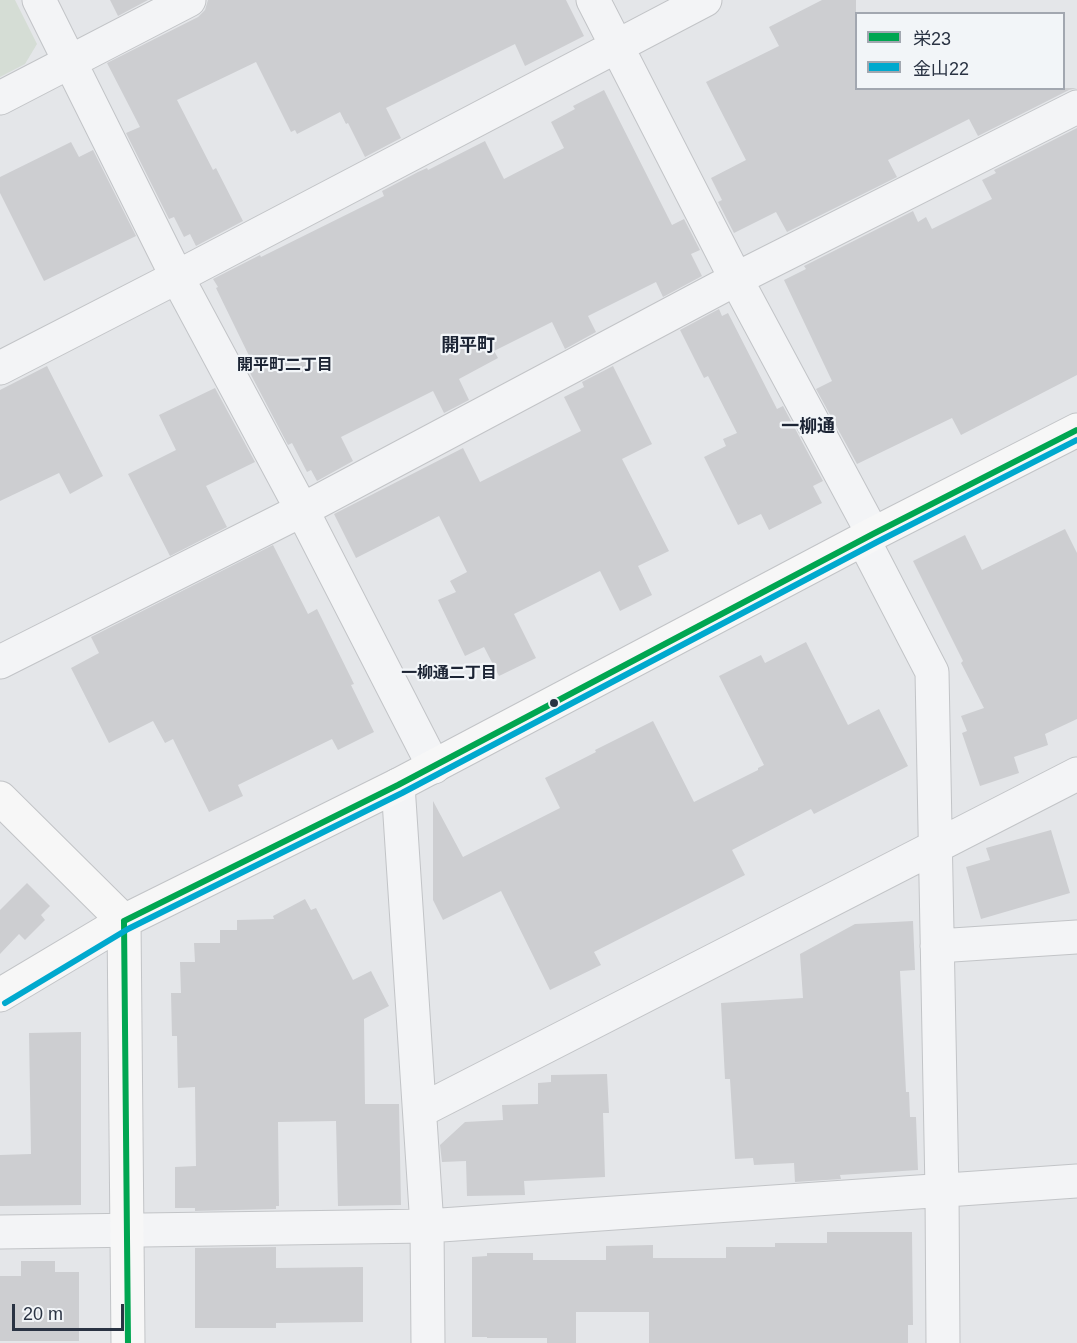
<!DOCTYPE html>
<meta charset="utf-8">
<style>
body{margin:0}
#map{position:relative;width:1077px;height:1343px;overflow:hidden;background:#e4e6e9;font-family:Helvetica,"Noto Sans JP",sans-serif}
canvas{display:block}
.legend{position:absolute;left:855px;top:12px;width:210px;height:78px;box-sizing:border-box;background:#f2f5f8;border:2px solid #a2a7b0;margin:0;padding:8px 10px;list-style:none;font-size:18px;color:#2a3343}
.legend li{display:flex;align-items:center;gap:12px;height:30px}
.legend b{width:30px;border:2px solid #a2a7b0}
.scale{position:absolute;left:12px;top:1304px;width:112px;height:27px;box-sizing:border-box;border:3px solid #2a3343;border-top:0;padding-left:8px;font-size:18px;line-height:21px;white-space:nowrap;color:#2a3343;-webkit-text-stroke:4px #f2f5f8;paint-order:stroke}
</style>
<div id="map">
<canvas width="1077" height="1343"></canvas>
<ul class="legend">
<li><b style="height:8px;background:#00a651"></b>栄23</li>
<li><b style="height:8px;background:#00a9ce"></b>金山22</li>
</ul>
<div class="scale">20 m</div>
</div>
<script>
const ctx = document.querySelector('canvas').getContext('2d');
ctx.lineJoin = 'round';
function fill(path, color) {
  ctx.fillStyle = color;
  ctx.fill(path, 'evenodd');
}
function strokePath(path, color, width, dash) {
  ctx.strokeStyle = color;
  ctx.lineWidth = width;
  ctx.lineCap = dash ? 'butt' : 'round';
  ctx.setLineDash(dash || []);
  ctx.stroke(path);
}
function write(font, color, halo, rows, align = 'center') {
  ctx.font = font + ' Helvetica,"Noto Sans JP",sans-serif';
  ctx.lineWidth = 4.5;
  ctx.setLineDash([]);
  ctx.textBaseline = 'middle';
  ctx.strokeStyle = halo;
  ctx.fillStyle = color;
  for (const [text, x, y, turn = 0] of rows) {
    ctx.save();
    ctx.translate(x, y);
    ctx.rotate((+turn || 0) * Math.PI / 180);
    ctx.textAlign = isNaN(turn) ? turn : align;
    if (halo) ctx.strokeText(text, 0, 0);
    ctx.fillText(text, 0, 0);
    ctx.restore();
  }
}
fill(new Path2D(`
 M 0,0 L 15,0 L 37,44 L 25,64 L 0,77 Z`), '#d5ddd5');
fill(new Path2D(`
 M 110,0 L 148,0 L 118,16 Z
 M 208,0 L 566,0 L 584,36 L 525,66 L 515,44 L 386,108 L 401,138 L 365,157 L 348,123 L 346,124 L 340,112 L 297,134 L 295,130 L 291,132 L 256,62 L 177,100 L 213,170 L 216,168 L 243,221 L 196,246 L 190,234 L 184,237 L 174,217 L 169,219 L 126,133 L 140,127 L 107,63 L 198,17 L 205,10 Z
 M 822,0 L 856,0 L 856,88 L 1077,88 L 1069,90 L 978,136 L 969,119 L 888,160 L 897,177 L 787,232 L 776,212 L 734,233 L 718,202 L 722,200 L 711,178 L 746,160 L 706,82 L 779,46 L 769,27 Z
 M 604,90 L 672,225 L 684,219 L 700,250 L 691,254 L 702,276 L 663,297 L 656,282 L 588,316 L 596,332 L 565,349 L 552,322 L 494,351 L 498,358 L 459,379 L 469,400 L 444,413 L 433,391 L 341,437 L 353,461 L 317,481 L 311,470 L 307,472 L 292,443 L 288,445 L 249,371 L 255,368 L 216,288 L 218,287 L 213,279 L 260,255 L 261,257 L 384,196 L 382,191 L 418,172 L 427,168 L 428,170 L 485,141 L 504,179 L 564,148 L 551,122 L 575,109 L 573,106 Z
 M 1077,128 L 1077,375 L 961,435 L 952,418 L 857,464 L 816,389 L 832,381 L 784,280 L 806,269 L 804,266 L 913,211 L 918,222 L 926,217 L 932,229 L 992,199 L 982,180 L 996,173 L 994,170 Z
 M 71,142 L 79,157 L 93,150 L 136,236 L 44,281 L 0,193 L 0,177 Z
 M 719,309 L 722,316 L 728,313 L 777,409 L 783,406 L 823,481 L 813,486 L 822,503 L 769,530 L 761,514 L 738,525 L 704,457 L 726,446 L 723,439 L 737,433 L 708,376 L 704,378 L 680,330 Z
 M 47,366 L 103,476 L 70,494 L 59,473 L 0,501 L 0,390 Z
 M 613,366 L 652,444 L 622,459 L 669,551 L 638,566 L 652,595 L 620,611 L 600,571 L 514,614 L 536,658 L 499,676 L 484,647 L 465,656 L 438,600 L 456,592 L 450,581 L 467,572 L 439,516 L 356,558 L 334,514 L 463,448 L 480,482 L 581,431 L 564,397 L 584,387 L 582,382 Z
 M 215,388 L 255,462 L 206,486 L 227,527 L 170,556 L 128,474 L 176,450 L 159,415 Z
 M 1065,529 L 1077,553 L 1077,719 L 1045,734 L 1048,745 L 1014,757 L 1019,773 L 980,786 L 962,733 L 967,731 L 961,716 L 984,708 L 961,663 L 963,661 L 913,561 L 965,535 L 982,570 Z
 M 273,545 L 308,614 L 317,609 L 354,684 L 351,685 L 374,732 L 338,750 L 332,739 L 238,785 L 243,796 L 209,812 L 173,739 L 165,743 L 153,721 L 109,743 L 71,668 L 99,653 L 91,637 Z
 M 806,642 L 848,725 L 879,709 L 908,766 L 814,814 L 811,809 L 732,850 L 745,875 L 594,952 L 601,965 L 550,990 L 501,891 L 443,920 L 433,900 L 433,801 L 463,857 L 560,808 L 545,778 L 596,752 L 595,750 L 653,721 L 694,802 L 758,770 L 758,768 L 764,765 L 719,676 L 761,655 L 765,663 Z
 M 1051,830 L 1070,893 L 981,919 L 966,867 L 990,860 L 986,848 Z
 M 27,883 L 50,906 L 41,915 L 45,920 L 25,940 L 19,934 L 0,954 L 0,910 Z
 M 305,899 L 311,910 L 316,908 L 353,980 L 371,971 L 389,1006 L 364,1019 L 365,1104 L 399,1104 L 401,1205 L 338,1206 L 336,1121 L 278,1122 L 279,1206 L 276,1206 L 276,1209 L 195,1211 L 195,1208 L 175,1208 L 175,1167 L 196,1166 L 195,1087 L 178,1088 L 177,1036 L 172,1036 L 171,993 L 181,993 L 180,962 L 195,962 L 194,943 L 220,943 L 220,930 L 237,930 L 237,920 L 274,919 L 273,916 Z
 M 913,921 L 915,970 L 900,971 L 906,1092 L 909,1092 L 910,1117 L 916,1117 L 918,1170 L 840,1175 L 841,1179 L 795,1182 L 794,1163 L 754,1165 L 753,1158 L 735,1159 L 730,1079 L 725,1079 L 721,1003 L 803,998 L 800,954 L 855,924 Z
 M 81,1032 L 81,1205 L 0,1206 L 0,1155 L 31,1154 L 29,1033 Z
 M 607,1074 L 609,1113 L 603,1113 L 605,1177 L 524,1181 L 525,1195 L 467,1196 L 466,1161 L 442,1162 L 440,1145 L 465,1122 L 503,1120 L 502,1105 L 538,1104 L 538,1083 L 551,1082 L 551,1075 Z
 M 827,1232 L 912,1232 L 913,1325 L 908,1325 L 908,1343 L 649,1343 L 649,1312 L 576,1312 L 576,1343 L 547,1343 L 547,1338 L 487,1338 L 487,1337 L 472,1337 L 472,1257 L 487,1256 L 487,1253 L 533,1253 L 533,1260 L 606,1260 L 606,1246 L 653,1245 L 653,1258 L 726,1258 L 726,1247 L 775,1247 L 775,1243 L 827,1243 Z
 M 276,1247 L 276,1268 L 363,1267 L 363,1322 L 276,1323 L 276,1328 L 195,1328 L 195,1248 Z
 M 21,1261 L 55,1261 L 55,1272 L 79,1272 L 79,1341 L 0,1341 L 0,1276 L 21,1276 Z`), '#cdced1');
const street = new Path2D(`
 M 39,0 L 177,277 L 302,510 L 434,767
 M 593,0 L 736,279 L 873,534
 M 0,98 L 189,0
 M 0,368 L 177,277 L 705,0
 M 863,539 L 932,672 L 942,1191 L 943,1343
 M 0,662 L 302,510 L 736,279 L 1077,107
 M 398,785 L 427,1226 L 428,1343
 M 937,946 L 1077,937
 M 420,1111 L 1077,774
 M 0,1232 L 427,1226 L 1077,1181`);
const secondary = new Path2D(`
 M 0,798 L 124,921
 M 124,921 L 128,1343
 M 0,995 L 124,921 L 398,785 L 873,534 L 1077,430`);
strokePath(street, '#c2c4c7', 35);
strokePath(secondary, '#c2c4c7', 35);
strokePath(street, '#f3f4f6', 33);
strokePath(secondary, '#f7f7f7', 33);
strokePath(new Path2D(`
 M 124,921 L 398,785 L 873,534 L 1077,430
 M 124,921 L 128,1343`), '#00a651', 6);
strokePath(new Path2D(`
 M 5,1003 L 128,929 L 402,793 L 877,542 L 1077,440`), '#00a9ce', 6);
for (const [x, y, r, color] of [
 [554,703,5,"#2a3343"]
]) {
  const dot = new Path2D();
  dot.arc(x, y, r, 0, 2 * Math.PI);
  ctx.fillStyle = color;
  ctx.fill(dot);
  strokePath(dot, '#f2f5f8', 2);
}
write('bold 16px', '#1c2434', '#f2f5f8', [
 ["開平町二丁目",285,366],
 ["一柳通二丁目",449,674]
]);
write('bold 18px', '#1c2434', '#f2f5f8', [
 ["開平町",468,346],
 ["一柳通",808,427]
]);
</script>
